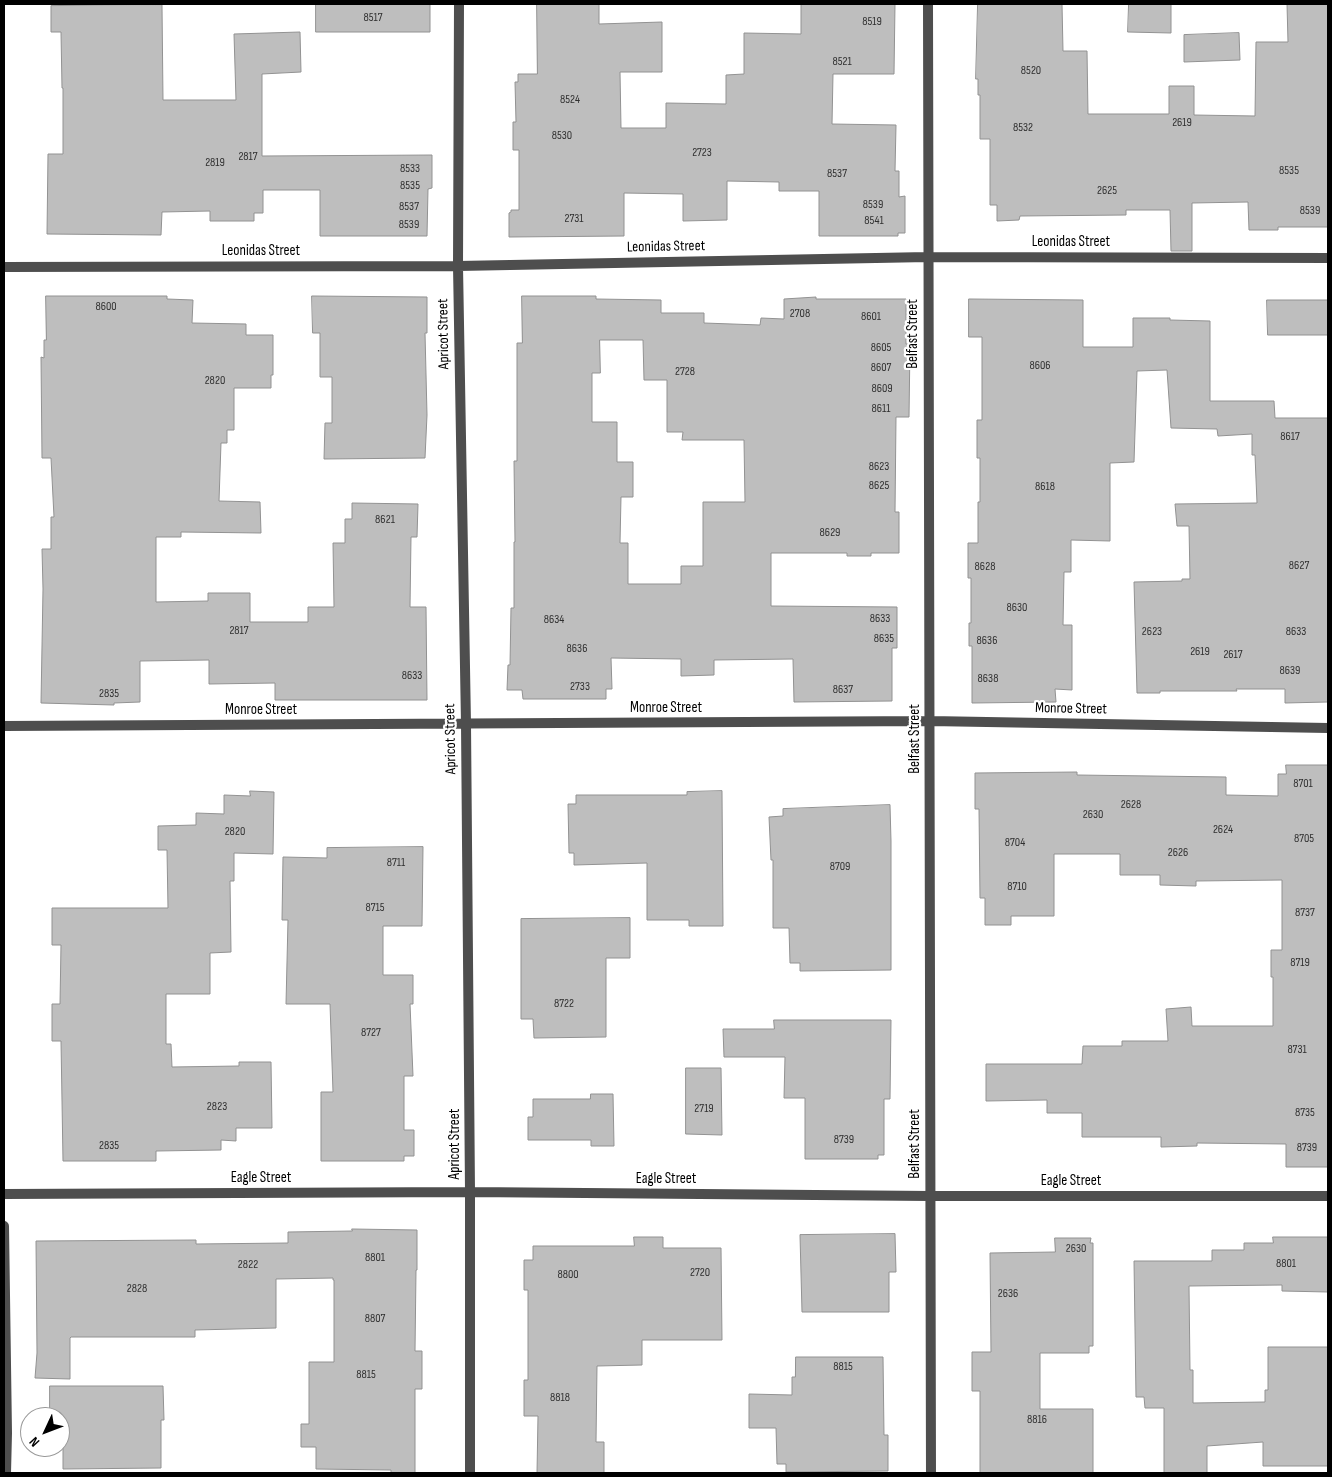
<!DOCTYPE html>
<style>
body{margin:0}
#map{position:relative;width:1332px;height:1477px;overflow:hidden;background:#fff;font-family:"Sofia Sans Condensed",sans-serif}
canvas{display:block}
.frame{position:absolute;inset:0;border:5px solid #000;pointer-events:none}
.north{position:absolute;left:20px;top:1407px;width:50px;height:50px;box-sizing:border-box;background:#fff;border:1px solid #999;border-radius:50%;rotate:227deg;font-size:14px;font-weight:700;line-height:20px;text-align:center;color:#000}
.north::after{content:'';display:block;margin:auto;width:18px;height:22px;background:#000;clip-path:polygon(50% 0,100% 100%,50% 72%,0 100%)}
</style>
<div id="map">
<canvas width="1332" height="1477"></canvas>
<div class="frame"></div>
<div class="north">N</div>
</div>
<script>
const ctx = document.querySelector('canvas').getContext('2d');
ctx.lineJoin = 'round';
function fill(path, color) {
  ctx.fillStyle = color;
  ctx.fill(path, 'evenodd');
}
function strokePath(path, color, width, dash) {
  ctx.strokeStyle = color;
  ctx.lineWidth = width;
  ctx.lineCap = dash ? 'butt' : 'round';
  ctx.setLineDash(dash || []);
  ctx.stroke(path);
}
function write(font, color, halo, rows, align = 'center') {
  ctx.font = font + ' "Sofia Sans Condensed",sans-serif';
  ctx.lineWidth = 4.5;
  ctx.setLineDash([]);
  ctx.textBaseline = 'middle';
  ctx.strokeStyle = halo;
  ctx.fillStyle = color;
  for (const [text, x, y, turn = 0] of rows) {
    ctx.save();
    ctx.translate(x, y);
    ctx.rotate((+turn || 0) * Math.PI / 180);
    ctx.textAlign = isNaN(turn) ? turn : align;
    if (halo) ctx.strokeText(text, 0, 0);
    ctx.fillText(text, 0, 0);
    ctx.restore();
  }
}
const building = new Path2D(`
 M 316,4 L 430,4 L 430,32 L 316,32 Z
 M 537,4 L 599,4 L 599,24 L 662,22 L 662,72 L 620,72 L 621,128 L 666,128 L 666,103 L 726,104 L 726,75 L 744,74 L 744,33 L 801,34 L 801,4 L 895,4 L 894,74 L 833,74 L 832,124 L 896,125 L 895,171 L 899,171 L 899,197 L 905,196 L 905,233 L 898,233 L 898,236 L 819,236 L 819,191 L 779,191 L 779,182 L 727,181 L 727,220 L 683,221 L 683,194 L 624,193 L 624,236 L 509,237 L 509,213 L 511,212 L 511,210 L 519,210 L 519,150 L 513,150 L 513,122 L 516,122 L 515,82 L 518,82 L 518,74 L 537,74 Z
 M 978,4 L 1062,4 L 1063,51 L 1087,51 L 1088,114 L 1169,114 L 1169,86 L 1194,86 L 1194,115 L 1255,116 L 1256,42 L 1288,42 L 1287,4 L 1328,4 L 1328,227 L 1278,227 L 1278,230 L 1249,230 L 1248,202 L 1192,203 L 1192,251 L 1171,251 L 1170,210 L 1126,210 L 1126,215 L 1020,216 L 1019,220 L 997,221 L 997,205 L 990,205 L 990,139 L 980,139 L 980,95 L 978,95 L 978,79 L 976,79 Z
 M 1129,4 L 1171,4 L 1171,33 L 1128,32 Z
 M 162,5 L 163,100 L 236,100 L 234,34 L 300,32 L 301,72 L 262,74 L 262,156 L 432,155 L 432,188 L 428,189 L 427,236 L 320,236 L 320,190 L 263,190 L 263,213 L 254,213 L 254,221 L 210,221 L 210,211 L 162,212 L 161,235 L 47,234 L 48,154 L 63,154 L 63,88 L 62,88 L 61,32 L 51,32 L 51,6 Z
 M 1239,33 L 1240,60 L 1184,62 L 1184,35 Z
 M 46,296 L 167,296 L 167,299 L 193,300 L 192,323 L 246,324 L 246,335 L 273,335 L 273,375 L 271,375 L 271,388 L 234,388 L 234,430 L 227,430 L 227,443 L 221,443 L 219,501 L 260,502 L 261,533 L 181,532 L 181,537 L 156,537 L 156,602 L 208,601 L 208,593 L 250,593 L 250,622 L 308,622 L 308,607 L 334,607 L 333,543 L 345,543 L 345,519 L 352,519 L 352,503 L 418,504 L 417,537 L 411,537 L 410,607 L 426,607 L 427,700 L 275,700 L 275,683 L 209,684 L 209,660 L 140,661 L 140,702 L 114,703 L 114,705 L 41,703 L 43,589 L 42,549 L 51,549 L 51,517 L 54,517 L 51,458 L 42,458 L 41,357 L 44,358 L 44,340 L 46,340 Z
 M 312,296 L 427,297 L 427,333 L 425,333 L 427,415 L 425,458 L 324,459 L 325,423 L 332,423 L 332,377 L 320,377 L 320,333 L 313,333 Z
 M 522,296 L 596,296 L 596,299 L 661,300 L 661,313 L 704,313 L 704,323 L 760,325 L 761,318 L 784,319 L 784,299 L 816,297 L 816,299 L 906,299 L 906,344 L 910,344 L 909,417 L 896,417 L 895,512 L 899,512 L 899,553 L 871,553 L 871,556 L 847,556 L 847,553 L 771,553 L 771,606 L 897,607 L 897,648 L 892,648 L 892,701 L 794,702 L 793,659 L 714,660 L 714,675 L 681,676 L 681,659 L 611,658 L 612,689 L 606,689 L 606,699 L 523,699 L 522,690 L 507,690 L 508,665 L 510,665 L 511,608 L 514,608 L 514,542 L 515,542 L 514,461 L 517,461 L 517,343 L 522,343 ZM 600,340 L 643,340 L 644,380 L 667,380 L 667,432 L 683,432 L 682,440 L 744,440 L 745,502 L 703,502 L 703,566 L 681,566 L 681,584 L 628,584 L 628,543 L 620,543 L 621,497 L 633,497 L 633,462 L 617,462 L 617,422 L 592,422 L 592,373 L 600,373 Z
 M 969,299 L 1083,300 L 1083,347 L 1133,347 L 1133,318 L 1170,318 L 1170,320 L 1210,321 L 1210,401 L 1274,401 L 1275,418 L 1328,418 L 1328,702 L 1285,703 L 1285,689 L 1236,689 L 1237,691 L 1160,691 L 1160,693 L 1137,693 L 1134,582 L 1182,581 L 1182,579 L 1190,579 L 1189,526 L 1177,526 L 1175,504 L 1257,503 L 1255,455 L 1252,455 L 1252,434 L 1218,436 L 1217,429 L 1171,428 L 1167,370 L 1137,371 L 1134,462 L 1110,463 L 1110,541 L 1071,540 L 1071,572 L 1064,572 L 1063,625 L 1072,625 L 1072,690 L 1055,689 L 1056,702 L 972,703 L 972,646 L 969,646 L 969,623 L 971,623 L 971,578 L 968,578 L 968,543 L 978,543 L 978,502 L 980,502 L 980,458 L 977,458 L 977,420 L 982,420 L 982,337 L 969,337 Z
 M 1267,300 L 1328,300 L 1328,335 L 1268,335 Z
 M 1286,765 L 1328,765 L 1328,1167 L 1286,1167 L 1286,1144 L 1197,1143 L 1197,1146 L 1161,1147 L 1161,1137 L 1082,1137 L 1082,1113 L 1047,1113 L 1047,1100 L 986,1101 L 986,1064 L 1082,1064 L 1083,1046 L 1122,1046 L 1122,1041 L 1168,1041 L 1166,1009 L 1191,1007 L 1192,1026 L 1273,1026 L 1273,977 L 1271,977 L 1271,950 L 1282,950 L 1282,880 L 1196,881 L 1196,886 L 1160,885 L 1160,875 L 1120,875 L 1120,854 L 1054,854 L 1054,916 L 1011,916 L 1011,925 L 985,925 L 985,898 L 980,898 L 979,809 L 975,809 L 975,773 L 1077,772 L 1077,775 L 1226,777 L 1226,795 L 1278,796 L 1278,774 L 1286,774 Z
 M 250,791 L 274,792 L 273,854 L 234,853 L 234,881 L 230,881 L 231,952 L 210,953 L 210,994 L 166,994 L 166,1044 L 171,1044 L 172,1067 L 239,1066 L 239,1062 L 271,1062 L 272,1128 L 236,1128 L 236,1141 L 221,1140 L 221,1150 L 156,1151 L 156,1161 L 63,1161 L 61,1041 L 52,1041 L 52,1004 L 60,1004 L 61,945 L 52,945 L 52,908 L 168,908 L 167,850 L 158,850 L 158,826 L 196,825 L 196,813 L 224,814 L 224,795 L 250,796 Z
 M 722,791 L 723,926 L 689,926 L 689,920 L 647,920 L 647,863 L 574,865 L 574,853 L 569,853 L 568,804 L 576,804 L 576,795 L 687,795 L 687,792 Z
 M 890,805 L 891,841 L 891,970 L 800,971 L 800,963 L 790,963 L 789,928 L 773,928 L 773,860 L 771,860 L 769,817 L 783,816 L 783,809 Z
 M 423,847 L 422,926 L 383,926 L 383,975 L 413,975 L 413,1004 L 410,1004 L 413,1076 L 404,1076 L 404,1130 L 414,1130 L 414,1156 L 404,1156 L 404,1161 L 321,1161 L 321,1092 L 333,1092 L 330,1004 L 286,1004 L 288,920 L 282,920 L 283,857 L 327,858 L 327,848 Z
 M 630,918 L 630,958 L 606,958 L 606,1037 L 534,1038 L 533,1019 L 521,1019 L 521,919 Z
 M 774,1020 L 891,1020 L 890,1099 L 884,1099 L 884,1155 L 878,1155 L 878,1159 L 805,1159 L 805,1098 L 784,1098 L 785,1057 L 724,1057 L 723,1029 L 774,1029 Z
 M 686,1068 L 721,1068 L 722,1135 L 686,1134 Z
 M 591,1094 L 613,1094 L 614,1146 L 591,1146 L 591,1140 L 528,1140 L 528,1117 L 533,1117 L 533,1099 L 590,1099 Z
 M 352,1229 L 417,1230 L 417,1270 L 416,1270 L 415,1351 L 422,1351 L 422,1389 L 415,1389 L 415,1473 L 391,1473 L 391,1470 L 316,1469 L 316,1447 L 301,1447 L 301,1424 L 309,1424 L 309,1362 L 334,1362 L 334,1280 L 333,1280 L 333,1278 L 276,1279 L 276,1328 L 195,1330 L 195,1337 L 71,1337 L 70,1338 L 70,1379 L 35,1378 L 37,1353 L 36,1241 L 196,1240 L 196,1244 L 288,1243 L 288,1232 L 352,1231 Z
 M 895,1234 L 896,1272 L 889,1272 L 889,1312 L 802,1312 L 800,1235 Z
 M 634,1237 L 663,1237 L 663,1248 L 721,1248 L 722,1340 L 642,1340 L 642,1365 L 597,1366 L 596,1442 L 604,1442 L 604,1473 L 537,1473 L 538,1416 L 524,1416 L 524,1380 L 528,1380 L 528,1290 L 524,1290 L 524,1260 L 533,1260 L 533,1246 L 634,1246 Z
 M 1273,1237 L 1328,1237 L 1328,1292 L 1282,1291 L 1282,1285 L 1189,1286 L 1190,1370 L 1193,1370 L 1193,1403 L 1265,1402 L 1265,1390 L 1268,1390 L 1268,1347 L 1328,1347 L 1328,1466 L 1263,1466 L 1263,1442 L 1207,1446 L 1207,1473 L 1164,1473 L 1164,1408 L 1145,1408 L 1144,1397 L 1136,1397 L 1134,1261 L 1212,1261 L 1212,1250 L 1244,1250 L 1244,1243 L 1273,1243 Z
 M 1055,1238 L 1091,1238 L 1090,1243 L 1093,1243 L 1093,1346 L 1089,1346 L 1089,1353 L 1040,1353 L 1040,1409 L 1093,1409 L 1093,1473 L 980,1473 L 980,1391 L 972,1391 L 972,1352 L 991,1352 L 990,1253 L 1055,1252 Z
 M 796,1357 L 883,1357 L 884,1435 L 888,1435 L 888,1471 L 786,1472 L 786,1464 L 777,1464 L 776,1428 L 749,1428 L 749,1394 L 792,1395 L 792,1377 L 795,1377 Z
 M 50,1386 L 163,1386 L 164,1420 L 161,1420 L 161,1468 L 63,1469 L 63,1420 L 60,1420 L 60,1417 L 50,1417 Z`);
fill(building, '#bebebe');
strokePath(building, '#929292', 1);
strokePath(new Path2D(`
 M 459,4 L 458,266 L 466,724 L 470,1192 L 470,1473
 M 928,4 L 931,1473
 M 4,267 L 458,266 L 928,257 L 1328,258
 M 4,726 L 930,721 L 1328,728
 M 4,1194 L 470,1192 L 930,1196 L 1328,1196
 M 4,1226 L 7,1433 L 6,1473`), '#4e4e4e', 10);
write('12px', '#303030', null, [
 ["8517",373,18],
 ["8519",872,22],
 ["8521",842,62],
 ["8520",1031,71],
 ["8524",570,100],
 ["2619",1182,123],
 ["8532",1023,128],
 ["8530",562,136],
 ["2723",702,153],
 ["2817",248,157],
 ["2819",215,163],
 ["8533",410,169],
 ["8535",1289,171],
 ["8537",837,174],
 ["8535",410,186],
 ["2625",1107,191],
 ["8539",873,205],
 ["8537",409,207],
 ["8539",1310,211],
 ["2731",574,219],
 ["8541",874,221],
 ["8539",409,225],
 ["8600",106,307],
 ["2708",800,314],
 ["8601",871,317],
 ["8605",881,348],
 ["8606",1040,366],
 ["8607",881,368],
 ["2728",685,372],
 ["2820",215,381],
 ["8609",882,389],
 ["8611",881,409],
 ["8617",1290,437],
 ["8623",879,467],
 ["8625",879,486],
 ["8618",1045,487],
 ["8621",385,520],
 ["8629",830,533],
 ["8627",1299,566],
 ["8628",985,567],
 ["8630",1017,608],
 ["8633",880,619],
 ["8634",554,620],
 ["2817",239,631],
 ["2623",1152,632],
 ["8633",1296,632],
 ["8635",884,639],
 ["8636",987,641],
 ["8636",577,649],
 ["2619",1200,652],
 ["2617",1233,655],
 ["8639",1290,671],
 ["8633",412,676],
 ["8638",988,679],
 ["2733",580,687],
 ["8637",843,690],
 ["2835",109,694],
 ["8701",1303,784],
 ["2628",1131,805],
 ["2630",1093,815],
 ["2624",1223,830],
 ["2820",235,832],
 ["8705",1304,839],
 ["8704",1015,843],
 ["2626",1178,853],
 ["8711",396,863],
 ["8709",840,867],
 ["8710",1017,887],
 ["8715",375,908],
 ["8737",1305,913],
 ["8719",1300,963],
 ["8722",564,1004],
 ["8727",371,1033],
 ["8731",1297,1050],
 ["2823",217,1107],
 ["2719",704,1109],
 ["8735",1305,1113],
 ["8739",844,1140],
 ["2835",109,1146],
 ["8739",1307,1148],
 ["2630",1076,1249],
 ["8801",375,1258],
 ["8801",1286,1264],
 ["2822",248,1265],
 ["2720",700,1273],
 ["8800",568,1275],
 ["2828",137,1289],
 ["2636",1008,1294],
 ["8807",375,1319],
 ["8815",843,1367],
 ["8815",366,1375],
 ["8818",560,1398],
 ["8816",1037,1420]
]);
write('15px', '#000', '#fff', [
 ["Leonidas Street",1071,242],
 ["Leonidas Street",666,247,-1],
 ["Leonidas Street",261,251],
 ["Apricot Street",444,334,-91],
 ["Belfast Street",913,334,-90],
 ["Monroe Street",666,708],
 ["Monroe Street",1071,709,1],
 ["Monroe Street",261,710],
 ["Apricot Street",451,739,-91],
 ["Belfast Street",915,739,-90],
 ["Apricot Street",455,1144,-90],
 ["Belfast Street",915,1144,-90],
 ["Eagle Street",261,1178],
 ["Eagle Street",666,1179],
 ["Eagle Street",1071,1181]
]);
</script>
